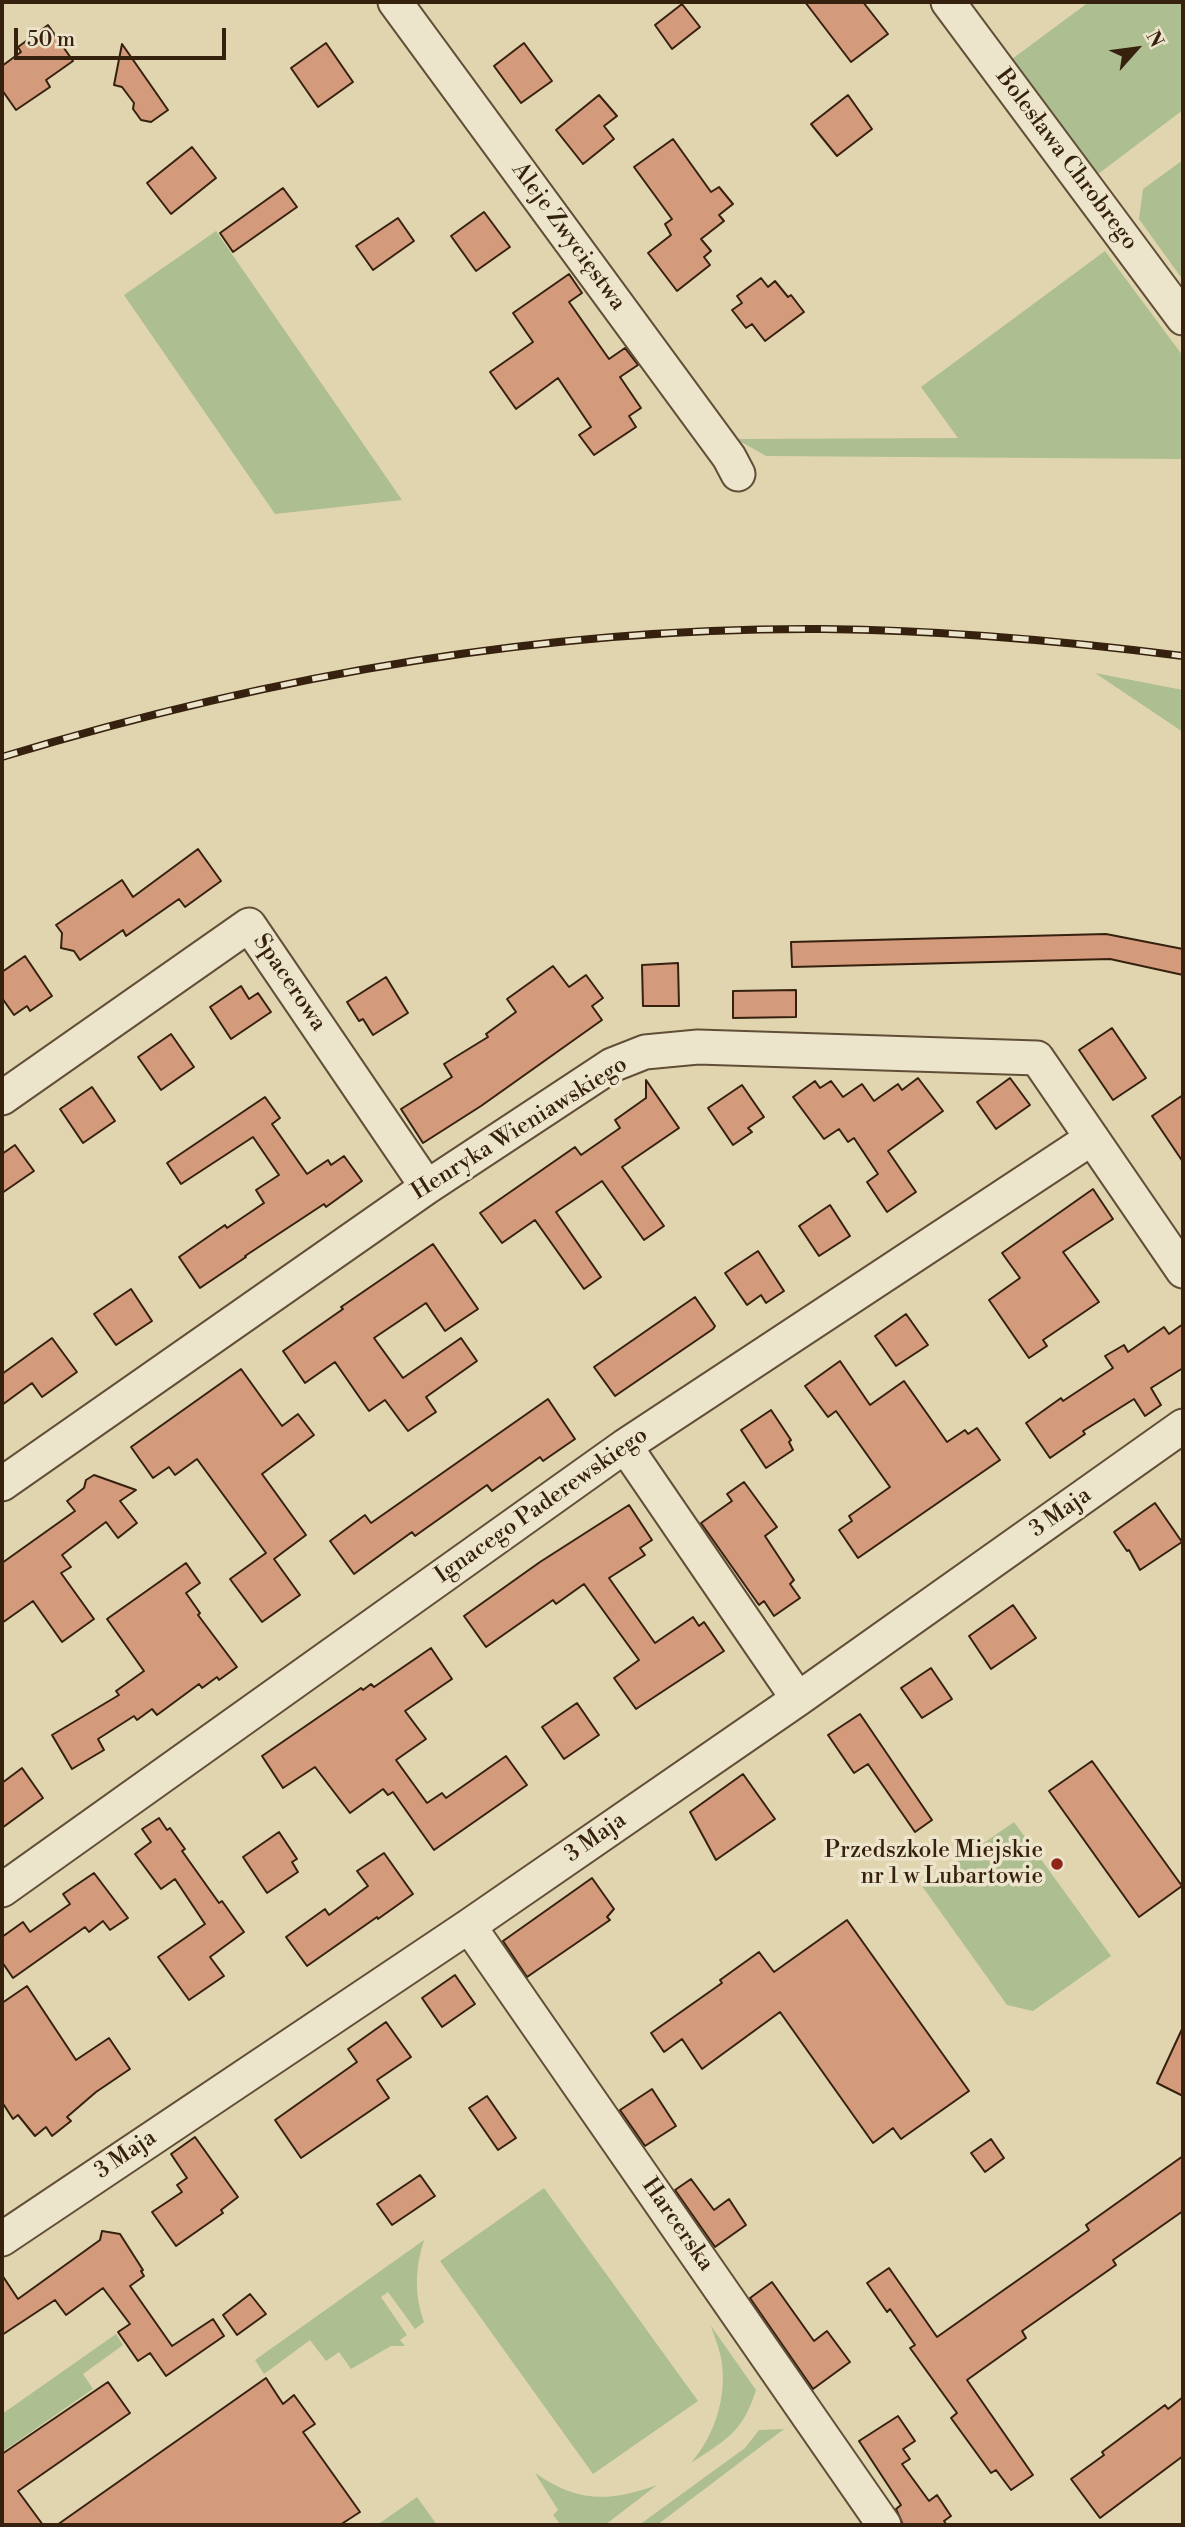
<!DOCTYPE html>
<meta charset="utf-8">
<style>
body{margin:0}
#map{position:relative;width:1185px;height:2527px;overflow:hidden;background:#e1d5af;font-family:"Libre Bodoni",serif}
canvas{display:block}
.frame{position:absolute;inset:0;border:4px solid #36210f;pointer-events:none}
.north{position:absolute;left:1101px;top:14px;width:70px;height:70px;-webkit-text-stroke:5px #ece4cb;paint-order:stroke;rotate:62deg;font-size:19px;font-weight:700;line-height:28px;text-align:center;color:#36210f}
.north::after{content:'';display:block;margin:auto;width:24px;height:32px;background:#36210f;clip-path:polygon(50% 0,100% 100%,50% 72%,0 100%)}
.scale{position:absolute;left:14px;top:28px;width:212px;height:32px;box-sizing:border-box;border:4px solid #36210f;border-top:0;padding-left:9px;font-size:21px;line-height:24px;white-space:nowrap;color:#36210f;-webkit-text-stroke:5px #ece4cb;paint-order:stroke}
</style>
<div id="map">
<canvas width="1185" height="2527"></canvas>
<div class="frame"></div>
<div class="north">N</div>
<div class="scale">50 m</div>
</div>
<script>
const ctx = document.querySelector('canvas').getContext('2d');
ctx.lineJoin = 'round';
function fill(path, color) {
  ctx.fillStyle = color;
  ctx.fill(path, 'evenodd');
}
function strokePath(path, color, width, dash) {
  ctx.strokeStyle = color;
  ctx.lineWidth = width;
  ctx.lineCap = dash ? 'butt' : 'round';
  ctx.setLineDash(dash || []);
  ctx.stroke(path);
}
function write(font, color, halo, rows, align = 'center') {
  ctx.font = font + ' "Libre Bodoni",serif';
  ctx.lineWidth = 7;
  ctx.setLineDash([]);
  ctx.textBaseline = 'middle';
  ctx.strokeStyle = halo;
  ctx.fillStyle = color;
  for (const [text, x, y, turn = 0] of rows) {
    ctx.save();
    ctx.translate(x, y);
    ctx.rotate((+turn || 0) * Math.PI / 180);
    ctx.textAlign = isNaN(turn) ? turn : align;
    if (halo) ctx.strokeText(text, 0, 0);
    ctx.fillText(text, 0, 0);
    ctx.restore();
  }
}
fill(new Path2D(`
 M 1089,2 L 1183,2 L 1183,110 L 1098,174 L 1012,59 Z
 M 1183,160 L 1183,280 L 1139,219 L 1143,189 Z
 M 216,231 L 402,500 L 275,514 L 124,295 Z
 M 1105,251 L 1183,356 L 1183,459 L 766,456 L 736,439 L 958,438 L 921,387 Z
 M 1095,673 L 1183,690 L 1183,732 Z
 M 1014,1822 L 1111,1956 L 1033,2011 L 1007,2005 L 922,1886 Z
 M 544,2188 L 698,2401 L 593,2474 L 440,2261 Z
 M 424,2240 C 415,2268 414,2295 424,2322 L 415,2329 L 388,2292 L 381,2297 L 407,2335 L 400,2340 L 405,2346 L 391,2346 L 351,2369 L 339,2352 L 326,2361 L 310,2340 L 264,2374 L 255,2360 Z
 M 711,2326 L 756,2390 C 743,2432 726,2440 691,2463 C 715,2435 728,2395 721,2358 C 719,2347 714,2336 711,2326 Z
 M 116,2334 L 123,2345 L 83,2374 L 93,2389 L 2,2452 L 2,2414 Z
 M 784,2429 L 657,2525 L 639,2525 L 745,2448 L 759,2430 Z
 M 535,2473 C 578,2503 610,2502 657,2485 L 605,2525 L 561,2525 L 553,2515 L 558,2510 Z
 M 417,2497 L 437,2525 L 377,2525 Z`), '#adbe90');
const building = new Path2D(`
 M 805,2 L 863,2 L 888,34 L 851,62 Z
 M 682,4 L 700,27 L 672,49 L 655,25 Z
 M 48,25 L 73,61 L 46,80 L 50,87 L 16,110 L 2,90 L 2,66 L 21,52 L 18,47 Z
 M 326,43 L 353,82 L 318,107 L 291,68 Z
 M 524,43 L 552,81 L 521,103 L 494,66 Z
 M 122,44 L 168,110 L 151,122 L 141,120 L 133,109 L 134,103 L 122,87 L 114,85 Z
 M 599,95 L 617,116 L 604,126 L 614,139 L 583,164 L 556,130 Z
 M 848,95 L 872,129 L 837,156 L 811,124 Z
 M 673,139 L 711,192 L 719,187 L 733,204 L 719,215 L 724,221 L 701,239 L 711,251 L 704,257 L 710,265 L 677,291 L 648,253 L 671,235 L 665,224 L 672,219 L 634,167 Z
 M 192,147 L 216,178 L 171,214 L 147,183 Z
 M 283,188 L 297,207 L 233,252 L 220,233 Z
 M 484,212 L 510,247 L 476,271 L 451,236 Z
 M 398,218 L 414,241 L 373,270 L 356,246 Z
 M 569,274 L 582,293 L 569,302 L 609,359 L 625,348 L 638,365 L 620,377 L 641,408 L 629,416 L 636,427 L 594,455 L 579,435 L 591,427 L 558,378 L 516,409 L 490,372 L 533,342 L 513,313 Z
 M 761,278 L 768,287 L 775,281 L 788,297 L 791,295 L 804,312 L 765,341 L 752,324 L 746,328 L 732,310 L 742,303 L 737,296 Z
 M 198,849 L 221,881 L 185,907 L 179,899 L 126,936 L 123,930 L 80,960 L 74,951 L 61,948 L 62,933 L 56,925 L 122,880 L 133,897 Z
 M 1106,934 L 1183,949 L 1183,975 L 1110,959 L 792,967 L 791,942 Z
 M 25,956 L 52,996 L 30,1011 L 27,1006 L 14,1015 L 2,998 L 2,972 Z
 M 678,963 L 679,1006 L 643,1006 L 642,965 Z
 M 553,966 L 569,987 L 586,975 L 603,998 L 592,1006 L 602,1020 L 481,1106 L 423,1143 L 401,1109 L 452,1077 L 444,1064 L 488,1037 L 486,1034 L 516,1012 L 507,999 Z
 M 386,977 L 408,1013 L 373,1035 L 363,1019 L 359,1021 L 347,1002 Z
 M 241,986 L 249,999 L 258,993 L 271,1012 L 231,1039 L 210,1007 Z
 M 796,990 L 796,1017 L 733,1018 L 733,991 Z
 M 1112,1028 L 1146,1078 L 1113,1100 L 1079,1050 Z
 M 171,1034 L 194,1067 L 161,1090 L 138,1057 Z
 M 918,1078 L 943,1111 L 888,1151 L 916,1192 L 887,1212 L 867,1182 L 878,1174 L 854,1138 L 848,1142 L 839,1129 L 824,1139 L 793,1097 L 815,1081 L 820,1088 L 831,1081 L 843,1097 L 862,1084 L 874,1101 L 898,1084 L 902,1090 Z
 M 1010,1078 L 1030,1105 L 996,1129 L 977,1102 Z
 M 646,1080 L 679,1128 L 622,1167 L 664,1226 L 644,1240 L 602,1181 L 556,1212 L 601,1277 L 584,1289 L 535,1220 L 502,1243 L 480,1213 L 575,1147 L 581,1155 L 620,1128 L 615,1120 L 646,1098 Z
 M 742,1085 L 764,1117 L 748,1128 L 752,1132 L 733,1145 L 708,1108 Z
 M 92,1087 L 115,1121 L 83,1143 L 60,1109 Z
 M 1183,1095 L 1183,1162 L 1152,1116 Z
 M 265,1097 L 280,1118 L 272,1124 L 307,1174 L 328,1160 L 331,1165 L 344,1156 L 362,1181 L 326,1207 L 324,1204 L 245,1256 L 246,1257 L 200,1288 L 179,1257 L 225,1225 L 227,1228 L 264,1203 L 256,1190 L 279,1175 L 253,1137 L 181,1184 L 167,1163 Z
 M 15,1145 L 34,1171 L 2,1193 L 2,1154 Z
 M 1093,1189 L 1113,1219 L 1063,1252 L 1099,1302 L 1043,1340 L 1047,1346 L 1029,1358 L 989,1300 L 1020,1278 L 1002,1253 Z
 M 830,1205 L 850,1236 L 819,1256 L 799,1226 Z
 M 433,1244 L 478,1309 L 445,1331 L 426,1303 L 374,1338 L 403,1378 L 461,1338 L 477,1361 L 426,1397 L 436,1412 L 408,1431 L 385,1400 L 369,1411 L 335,1362 L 305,1383 L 283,1351 L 343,1309 L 341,1307 Z
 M 758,1251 L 784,1291 L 766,1303 L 761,1295 L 747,1305 L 725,1273 Z
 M 131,1289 L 152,1321 L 116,1345 L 94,1314 Z
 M 695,1297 L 715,1326 L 713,1329 L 615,1396 L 594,1367 Z
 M 906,1314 L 928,1345 L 896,1366 L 875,1336 Z
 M 1183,1324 L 1183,1368 L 1151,1388 L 1161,1405 L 1145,1416 L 1134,1399 L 1083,1431 L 1085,1434 L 1050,1458 L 1026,1423 L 1061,1398 L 1063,1401 L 1113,1368 L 1105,1356 L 1124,1345 L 1128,1352 L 1164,1327 L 1169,1334 Z
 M 52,1338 L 77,1372 L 42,1397 L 32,1383 L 2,1405 L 2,1374 Z
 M 840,1361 L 870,1405 L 904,1381 L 947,1442 L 965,1430 L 968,1434 L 977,1428 L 1000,1460 L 858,1558 L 839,1530 L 852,1521 L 849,1516 L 890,1487 L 836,1411 L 828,1417 L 805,1386 Z
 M 241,1369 L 282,1426 L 298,1414 L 314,1435 L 262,1474 L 306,1535 L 274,1559 L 300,1595 L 262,1622 L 230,1579 L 266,1553 L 197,1459 L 175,1475 L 169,1467 L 153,1478 L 131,1447 Z
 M 548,1399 L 575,1439 L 543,1461 L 540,1457 L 492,1491 L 487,1485 L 415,1536 L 412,1532 L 354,1574 L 330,1541 L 365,1515 L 371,1523 Z
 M 771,1410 L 791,1440 L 789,1442 L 793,1450 L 766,1468 L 741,1430 Z
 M 94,1475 L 136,1490 L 120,1501 L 137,1523 L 118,1538 L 106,1522 L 62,1555 L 71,1567 L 61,1573 L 94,1619 L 62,1642 L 33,1601 L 2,1623 L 2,1563 L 75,1511 L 67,1501 L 84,1488 L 86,1480 Z
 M 744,1482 L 777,1527 L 765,1536 L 794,1580 L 790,1584 L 800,1598 L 774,1616 L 764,1601 L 759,1605 L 701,1523 L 732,1501 L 727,1494 Z
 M 1155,1503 L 1182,1542 L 1140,1570 L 1129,1550 L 1127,1551 L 1114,1532 Z
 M 629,1505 L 652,1540 L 640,1548 L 645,1555 L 609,1578 L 655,1643 L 693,1617 L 699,1626 L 704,1622 L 724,1651 L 636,1709 L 614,1678 L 639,1660 L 584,1584 L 556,1604 L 553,1600 L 486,1647 L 464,1616 L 540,1562 Z
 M 186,1563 L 200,1583 L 186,1593 L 200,1613 L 198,1615 L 237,1667 L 219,1680 L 217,1677 L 202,1688 L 199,1684 L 157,1715 L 152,1709 L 137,1720 L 134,1716 L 98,1739 L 104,1750 L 72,1769 L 52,1735 L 119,1695 L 116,1691 L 144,1671 L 107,1619 Z
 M 1013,1605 L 1036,1638 L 991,1669 L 969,1636 Z
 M 431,1648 L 452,1679 L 405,1711 L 426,1739 L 396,1760 L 427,1803 L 442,1793 L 446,1798 L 506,1756 L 527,1785 L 434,1850 L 393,1792 L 388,1795 L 383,1789 L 350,1813 L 315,1767 L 283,1788 L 262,1756 L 361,1688 L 363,1690 L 371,1684 L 374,1687 Z
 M 931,1668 L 952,1699 L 922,1718 L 901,1688 Z
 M 577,1703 L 599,1735 L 564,1759 L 542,1727 Z
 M 860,1714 L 932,1820 L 915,1832 L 868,1764 L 854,1773 L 828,1735 Z
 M 1092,1761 L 1182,1886 L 1139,1917 L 1049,1791 Z
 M 22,1768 L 43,1798 L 2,1828 L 2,1783 Z
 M 743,1774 L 775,1819 L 716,1860 L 690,1812 Z
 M 159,1818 L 167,1830 L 170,1828 L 185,1849 L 182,1851 L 219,1903 L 222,1901 L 244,1932 L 210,1957 L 224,1976 L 189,2000 L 158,1957 L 205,1924 L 175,1879 L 161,1889 L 135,1854 L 151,1842 L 142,1829 Z
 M 279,1832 L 297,1859 L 292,1862 L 298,1872 L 267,1893 L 243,1857 Z
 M 384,1853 L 413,1894 L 378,1919 L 377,1917 L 307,1966 L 286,1937 L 325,1909 L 329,1915 L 368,1886 L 357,1871 Z
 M 94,1873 L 128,1918 L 110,1930 L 103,1921 L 89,1932 L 85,1927 L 13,1978 L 2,1962 L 2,1937 L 23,1922 L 30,1932 L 70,1904 L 63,1894 Z
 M 592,1878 L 614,1909 L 607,1917 L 610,1920 L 527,1977 L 503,1941 Z
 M 847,1920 L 969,2091 L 901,2139 L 893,2128 L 873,2143 L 780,2012 L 702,2069 L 682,2039 L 664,2052 L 651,2033 L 722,1983 L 720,1980 L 759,1952 L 774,1972 Z
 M 455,1975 L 475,2004 L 442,2027 L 422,1998 Z
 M 27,1986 L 76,2060 L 109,2038 L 130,2069 L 96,2092 L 67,2117 L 71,2121 L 52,2136 L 46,2127 L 35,2136 L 18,2115 L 13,2119 L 2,2102 L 2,2003 Z
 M 386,2022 L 411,2057 L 377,2080 L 389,2098 L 301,2158 L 275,2120 L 357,2062 L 348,2049 Z
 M 1183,2027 L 1183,2096 L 1157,2083 Z
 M 652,2089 L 676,2126 L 645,2146 L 620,2110 Z
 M 487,2096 L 516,2138 L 498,2150 L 469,2108 Z
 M 195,2137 L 238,2197 L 221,2210 L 223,2213 L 176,2246 L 152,2212 L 182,2192 L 177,2185 L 187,2178 L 171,2154 Z
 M 991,2139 L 1004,2158 L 985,2172 L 971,2153 Z
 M 1183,2156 L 1183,2211 L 1113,2260 L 1116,2265 L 1022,2331 L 1026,2338 L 967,2380 L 1033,2475 L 1011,2490 L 996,2470 L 991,2473 L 951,2418 L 957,2413 L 910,2348 L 915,2345 L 890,2309 L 887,2312 L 867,2283 L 889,2268 L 937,2337 L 1089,2230 L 1086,2225 Z
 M 420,2175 L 435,2196 L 392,2225 L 377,2204 Z
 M 691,2179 L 714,2210 L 729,2199 L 746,2225 L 715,2247 L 675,2190 Z
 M 102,2231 L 120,2234 L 143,2270 L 141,2271 L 144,2276 L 130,2286 L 172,2346 L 213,2319 L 224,2336 L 166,2376 L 150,2353 L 138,2361 L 118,2332 L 130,2324 L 103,2288 L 66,2315 L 55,2300 L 2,2335 L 2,2275 L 18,2299 L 100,2240 Z
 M 772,2282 L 814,2341 L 827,2331 L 850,2362 L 813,2389 L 750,2298 Z
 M 250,2294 L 266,2314 L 237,2335 L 223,2315 Z
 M 266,2378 L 283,2404 L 294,2395 L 315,2424 L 303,2432 L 360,2512 L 340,2525 L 57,2525 Z
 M 108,2382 L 130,2413 L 18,2491 L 43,2525 L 2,2525 L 2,2454 Z
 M 1183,2397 L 1183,2456 L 1100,2518 L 1071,2479 L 1104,2455 L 1102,2452 L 1165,2405 L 1168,2409 Z
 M 898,2416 L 915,2441 L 903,2449 L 910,2459 L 902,2464 L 929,2501 L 937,2495 L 951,2516 L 944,2521 L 947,2525 L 903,2525 L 896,2509 L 901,2505 L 859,2441 Z`);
fill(building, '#d49a7c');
strokePath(building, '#36210f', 2);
const minor = new Path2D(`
 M 395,2 L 729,457 L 738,474
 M 948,2 L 1183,318
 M 2,1098 L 249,925 L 427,1187
 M 625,1446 L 798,1699
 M 2,1484 L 427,1187 L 612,1065 L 645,1052 L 698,1047 L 1037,1058 L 1183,1271
 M 2,1890 L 625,1446 L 1092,1138
 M 469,1926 L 884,2525
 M 2,2239 L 469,1926 L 798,1699 L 1183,1426`);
strokePath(minor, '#614e37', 37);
strokePath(minor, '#ece4cb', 33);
const rail = new Path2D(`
 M 2,757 C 268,676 545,627 824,629 C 944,630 1064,641 1183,656`);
strokePath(rail, '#36210f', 8);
strokePath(rail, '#ece4cb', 5, [16]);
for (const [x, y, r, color] of [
 [1057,1864,7,"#8f2418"]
]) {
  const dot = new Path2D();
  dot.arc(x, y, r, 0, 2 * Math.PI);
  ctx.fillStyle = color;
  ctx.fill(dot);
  strokePath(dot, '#ece4cb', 2.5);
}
write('23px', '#36210f', '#ece4cb', [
 ["Bolesława Chrobrego",1066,160,53],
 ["Aleje Zwycięstwa",568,237,54],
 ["Spacerowa",289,983,56],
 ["Henryka Wieniawskiego",520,1129,-32],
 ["Ignacego Paderewskiego",542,1506,-35],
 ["3 Maja",1061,1513,-35],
 ["3 Maja",596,1838,-35],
 ["3 Maja",126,2155,-34],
 ["Harcerska",677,2225,55]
]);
write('23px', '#36210f', '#ece4cb', [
 ["Przedszkole Miejskie",1043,1851],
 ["nr 1 w Lubartowie",1043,1877]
], 'right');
</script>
